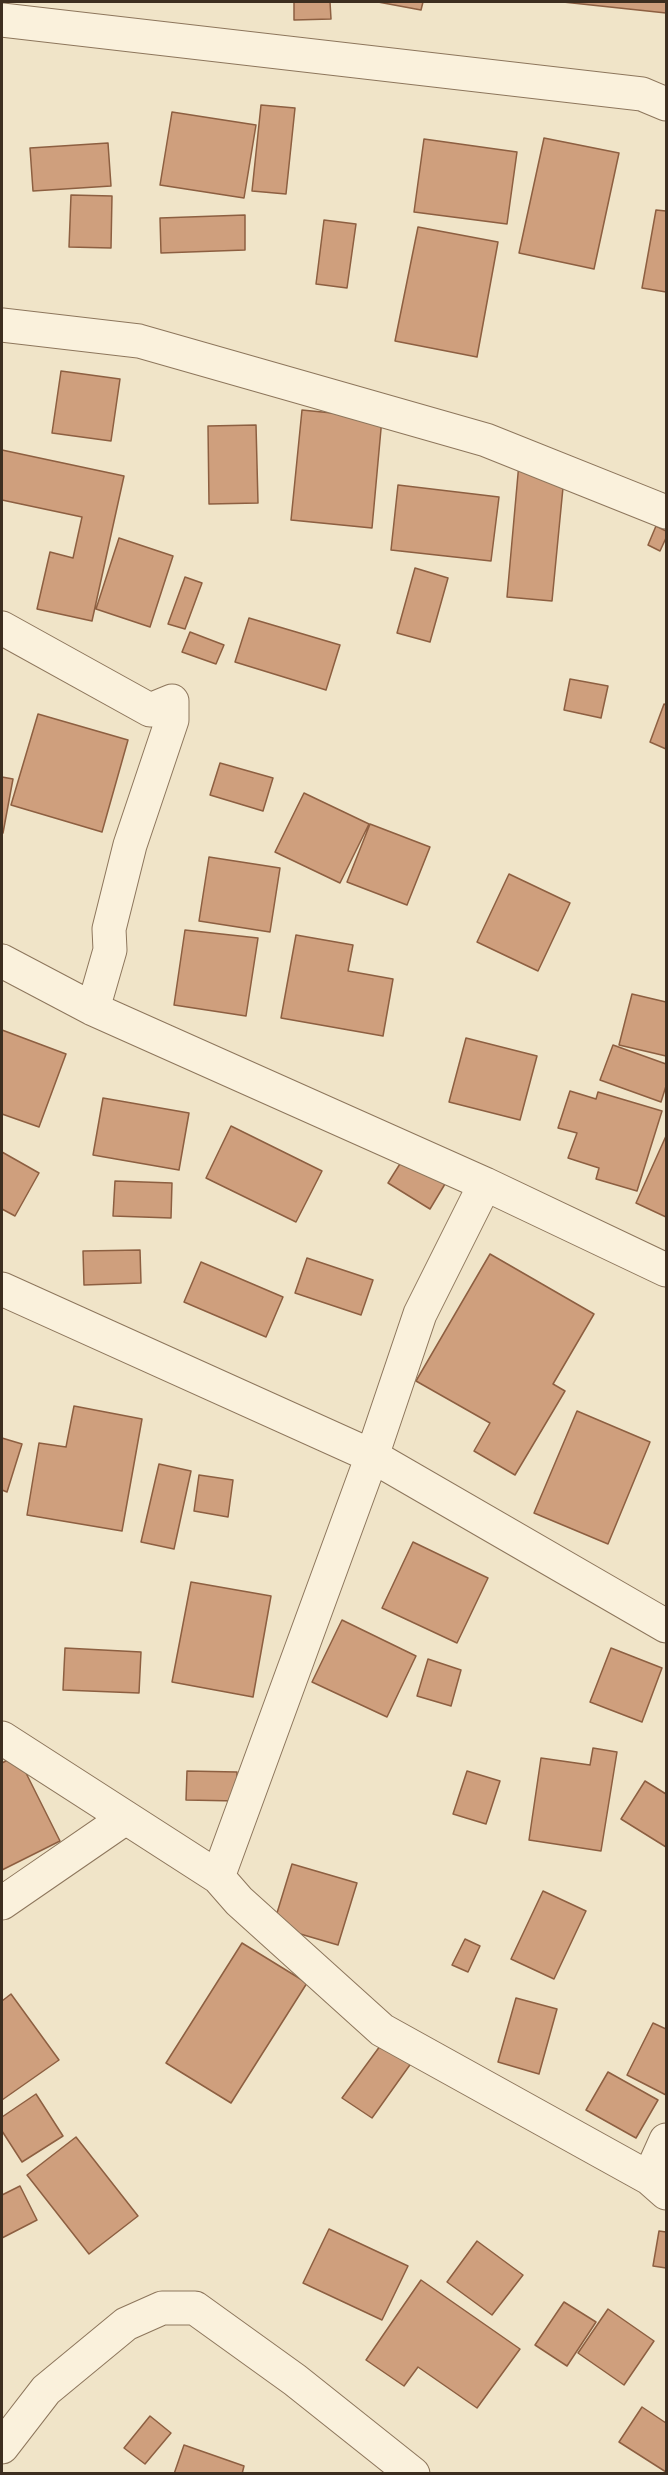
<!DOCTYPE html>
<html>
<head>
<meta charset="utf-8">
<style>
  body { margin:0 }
  #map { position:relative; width:668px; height:2475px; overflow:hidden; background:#f0e4c8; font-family:"IBM Plex Serif",serif }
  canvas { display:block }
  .frame { position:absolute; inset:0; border:3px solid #3d2e20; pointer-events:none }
</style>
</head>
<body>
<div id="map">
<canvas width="668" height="2475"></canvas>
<div class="frame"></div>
</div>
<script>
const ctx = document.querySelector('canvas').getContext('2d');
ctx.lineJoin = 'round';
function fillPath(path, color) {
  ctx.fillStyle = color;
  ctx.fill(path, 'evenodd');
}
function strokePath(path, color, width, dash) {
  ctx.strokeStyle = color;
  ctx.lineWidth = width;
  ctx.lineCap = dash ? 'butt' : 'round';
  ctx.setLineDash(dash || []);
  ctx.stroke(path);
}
const building = new Path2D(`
  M 294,2 L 330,2 L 331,19 L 294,20 Z
  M 378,2 L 423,2 L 421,10 Z
  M 563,2 L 666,2 L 666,13 Z
  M 261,105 L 295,108 L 286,194 L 252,191 Z
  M 172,112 L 256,125 L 244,198 L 160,185 Z
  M 544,138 L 619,153 L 594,269 L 519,253 Z
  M 424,139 L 517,152 L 507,224 L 414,212 Z
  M 108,143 L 111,186 L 33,191 L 30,148 Z
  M 71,195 L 112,196 L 111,248 L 69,247 Z
  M 656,210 L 666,211 L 666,292 L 642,288 Z
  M 245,215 L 245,250 L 161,253 L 160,218 Z
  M 324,220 L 356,224 L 347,288 L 316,284 Z
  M 418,227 L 498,242 L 477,357 L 395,341 Z
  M 61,371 L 120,379 L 111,441 L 52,433 Z
  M 302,410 L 382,418 L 372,528 L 291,520 Z
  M 256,425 L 258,503 L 209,504 L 208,426 Z
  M 2,450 L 124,476 L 92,621 L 37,609 L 50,552 L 73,558 L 82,517 L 2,500 Z
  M 519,463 L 565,467 L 552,601 L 507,597 Z
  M 398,485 L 499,497 L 491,561 L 391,550 Z
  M 656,526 L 666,531 L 666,538 L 660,551 L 648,545 Z
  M 119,538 L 173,556 L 150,627 L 96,609 Z
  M 415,568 L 448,578 L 430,642 L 397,633 Z
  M 185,577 L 202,583 L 185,629 L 168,624 Z
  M 249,618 L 340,645 L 326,690 L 235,662 Z
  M 190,632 L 224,645 L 216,664 L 182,652 Z
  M 570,679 L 608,686 L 601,718 L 564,710 Z
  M 664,704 L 666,705 L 666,749 L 650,742 Z
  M 38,714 L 128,740 L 102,832 L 11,805 Z
  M 220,763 L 273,778 L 263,811 L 210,795 Z
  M 2,777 L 13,779 L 3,833 L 2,833 Z
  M 304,793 L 369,824 L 340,883 L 275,852 Z
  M 370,824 L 430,847 L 407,905 L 347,882 Z
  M 209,857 L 280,868 L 270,932 L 199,921 Z
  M 509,874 L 570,903 L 538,971 L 477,942 Z
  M 185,930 L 258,938 L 246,1016 L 174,1005 Z
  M 296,935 L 353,945 L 348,971 L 393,979 L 383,1036 L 281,1018 Z
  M 632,994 L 666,1002 L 666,1056 L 619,1045 Z
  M 2,1030 L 66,1054 L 39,1127 L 2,1114 Z
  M 466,1038 L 537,1056 L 520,1120 L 449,1102 Z
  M 613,1045 L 666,1064 L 666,1086 L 661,1102 L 600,1080 Z
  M 570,1091 L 596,1099 L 598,1092 L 662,1111 L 637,1191 L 596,1179 L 599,1168 L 568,1158 L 577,1133 L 558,1128 Z
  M 103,1098 L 189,1113 L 179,1170 L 93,1155 Z
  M 231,1126 L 322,1171 L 296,1222 L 206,1178 Z
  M 666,1136 L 666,1217 L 636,1203 Z
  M 2,1152 L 39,1173 L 15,1216 L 2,1209 Z
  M 403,1159 L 445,1184 L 430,1209 L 388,1183 Z
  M 115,1181 L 172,1183 L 171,1218 L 113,1216 Z
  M 140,1250 L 141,1283 L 84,1285 L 83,1251 Z
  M 490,1254 L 594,1314 L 553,1384 L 565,1391 L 515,1475 L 474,1451 L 490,1423 L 416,1381 Z
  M 307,1258 L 373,1280 L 361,1315 L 295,1293 Z
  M 201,1262 L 283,1297 L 266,1337 L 184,1302 Z
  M 74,1406 L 142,1419 L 122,1531 L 27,1515 L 39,1443 L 66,1447 Z
  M 577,1411 L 650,1442 L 608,1544 L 534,1513 Z
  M 2,1438 L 22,1444 L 7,1492 L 2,1490 Z
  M 159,1464 L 191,1471 L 174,1549 L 141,1542 Z
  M 199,1475 L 233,1480 L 228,1517 L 194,1511 Z
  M 413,1542 L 488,1578 L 457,1643 L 382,1608 Z
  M 191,1582 L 271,1596 L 253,1697 L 172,1682 Z
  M 342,1620 L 416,1656 L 387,1717 L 312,1682 Z
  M 65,1648 L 141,1652 L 139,1693 L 63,1690 Z
  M 611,1648 L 662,1668 L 642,1722 L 590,1702 Z
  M 428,1659 L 461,1670 L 451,1706 L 417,1696 Z
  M 593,1748 L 617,1752 L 601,1851 L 529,1840 L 541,1758 L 590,1765 Z
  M 17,1755 L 60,1841 L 2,1870 L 2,1763 Z
  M 187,1771 L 237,1772 L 237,1801 L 186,1800 Z
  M 467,1771 L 500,1781 L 486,1824 L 453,1814 Z
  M 645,1781 L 666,1794 L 666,1847 L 621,1819 Z
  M 292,1864 L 357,1883 L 338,1945 L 273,1926 Z
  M 543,1891 L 586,1911 L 554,1979 L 511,1959 Z
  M 465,1939 L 480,1946 L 468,1972 L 452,1965 Z
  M 242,1943 L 307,1983 L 231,2103 L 166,2063 Z
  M 11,1994 L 59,2060 L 2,2100 L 2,2001 Z
  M 516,1998 L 557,2009 L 539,2074 L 498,2062 Z
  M 653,2023 L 666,2029 L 666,2095 L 627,2075 Z
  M 383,2042 L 412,2062 L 372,2118 L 342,2098 Z
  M 608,2072 L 658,2100 L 636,2138 L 586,2110 Z
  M 36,2094 L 63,2136 L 22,2162 L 2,2131 L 2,2117 Z
  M 76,2137 L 138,2216 L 89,2254 L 27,2175 Z
  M 20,2186 L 37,2220 L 2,2238 L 2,2195 Z
  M 329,2229 L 408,2266 L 382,2320 L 303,2283 Z
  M 659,2231 L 666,2232 L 666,2268 L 653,2266 Z
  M 477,2241 L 523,2275 L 492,2315 L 447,2282 Z
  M 421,2280 L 520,2349 L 477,2408 L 418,2367 L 404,2386 L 366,2360 Z
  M 564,2302 L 596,2322 L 567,2366 L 535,2345 Z
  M 608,2309 L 654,2341 L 624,2385 L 578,2353 Z
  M 642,2407 L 666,2423 L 666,2472 L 619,2442 Z
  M 150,2416 L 171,2433 L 145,2464 L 124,2448 Z
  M 184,2445 L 244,2466 L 242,2474 L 174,2474 Z`);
const minor = new Path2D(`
  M 2,20 L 642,94 L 666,104
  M 2,325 L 139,341 L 486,440 L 666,512
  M 2,628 L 150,710 L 172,701 L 172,720 L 130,845 L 109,929 L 110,950 L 93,1009
  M 2,961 L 93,1009 L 485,1184 L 666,1270
  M 2,1289 L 372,1456 L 666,1626
  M 2,1738 L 218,1877 L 239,1901 L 382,2030 L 649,2178 L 666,2193
  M 218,1877 L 372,1456 L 420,1314 L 485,1184
  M 2,1903 L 124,1819
  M 649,2178 L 666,2140
  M 2,2447 L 46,2390 L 126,2324 L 162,2308 L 195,2308 L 295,2380 L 413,2474`);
fillPath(building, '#cf9f7d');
strokePath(building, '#8d5f41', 1.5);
strokePath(minor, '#8d765c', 35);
strokePath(minor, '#faf1dc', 33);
</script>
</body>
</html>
